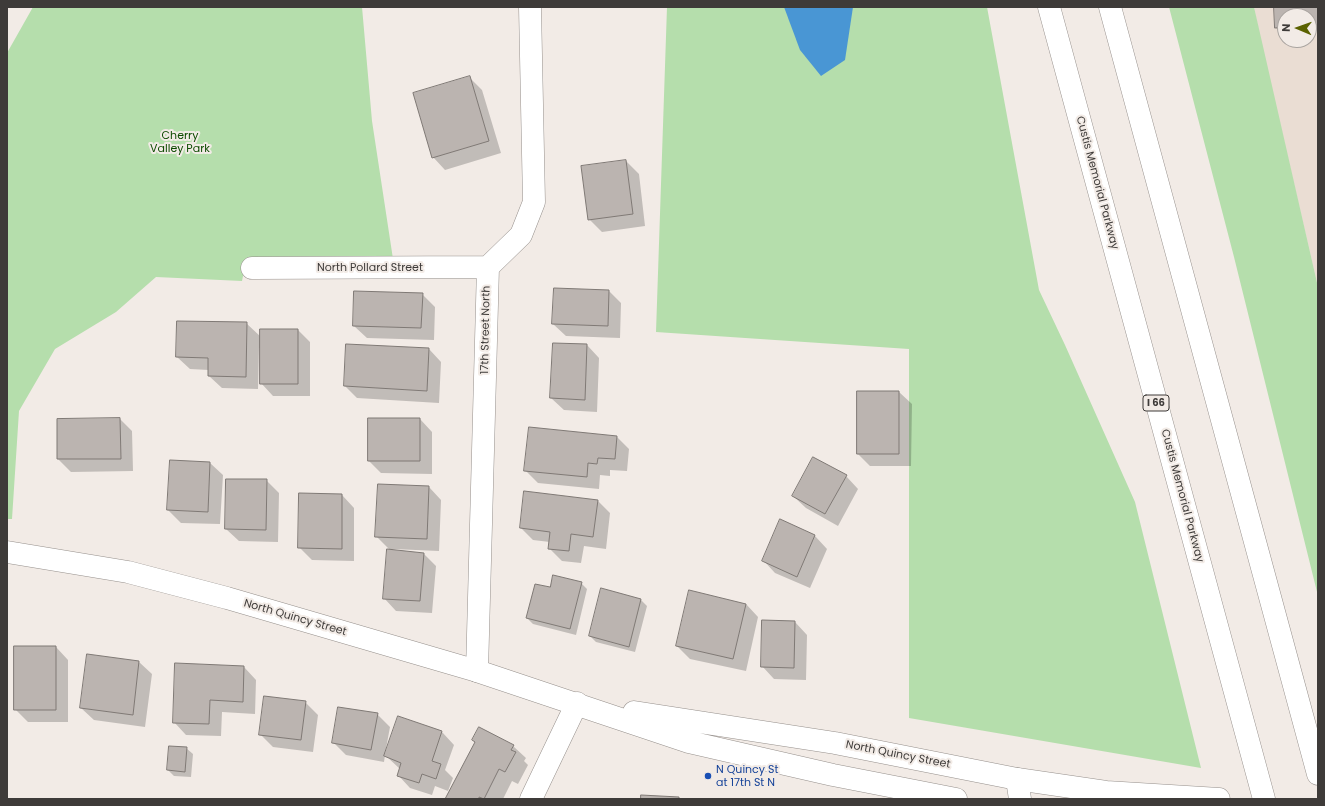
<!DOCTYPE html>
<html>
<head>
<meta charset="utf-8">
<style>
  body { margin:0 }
  #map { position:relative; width:1325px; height:806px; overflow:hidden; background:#f2ebe6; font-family:Poppins,sans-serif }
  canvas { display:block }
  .frame { position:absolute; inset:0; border:8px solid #3e3b39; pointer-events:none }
  .north { position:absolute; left:1277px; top:8px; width:40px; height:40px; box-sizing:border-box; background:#f2ebe6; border:1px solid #aaa5a1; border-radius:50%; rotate:272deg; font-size:11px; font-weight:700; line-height:16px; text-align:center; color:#3e3b39 }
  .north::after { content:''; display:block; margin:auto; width:14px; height:18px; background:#5b6200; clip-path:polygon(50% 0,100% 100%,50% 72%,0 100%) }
</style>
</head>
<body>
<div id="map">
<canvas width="1325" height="806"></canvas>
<div class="frame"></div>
<div class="north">N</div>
</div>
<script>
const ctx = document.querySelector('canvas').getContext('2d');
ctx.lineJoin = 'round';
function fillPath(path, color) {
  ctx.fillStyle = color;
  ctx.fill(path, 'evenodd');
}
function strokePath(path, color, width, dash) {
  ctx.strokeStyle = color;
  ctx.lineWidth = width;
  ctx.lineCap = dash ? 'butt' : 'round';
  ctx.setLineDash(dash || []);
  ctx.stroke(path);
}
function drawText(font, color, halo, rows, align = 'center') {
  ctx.font = font + ' Poppins,sans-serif';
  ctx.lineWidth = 4;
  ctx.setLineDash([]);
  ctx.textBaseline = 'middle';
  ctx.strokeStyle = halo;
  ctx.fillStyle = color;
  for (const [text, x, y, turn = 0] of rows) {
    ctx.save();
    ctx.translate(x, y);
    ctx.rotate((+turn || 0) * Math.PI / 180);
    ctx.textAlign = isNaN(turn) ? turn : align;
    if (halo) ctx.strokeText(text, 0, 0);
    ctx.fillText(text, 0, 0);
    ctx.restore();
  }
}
const built = new Path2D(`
  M 1254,7 L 1318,7 L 1318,287 L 1261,42 ZM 1285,16 L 1309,16 L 1309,40 L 1285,40 Z`);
const green = new Path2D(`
  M 33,7 L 362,7 L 372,121 L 393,259 L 246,261 L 242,281 L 156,277 L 116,312 L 55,349 L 19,411 L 12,519 L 7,519 L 7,53 Z
  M 667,7 L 987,7 L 1039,290 L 1065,345 L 1135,502 L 1201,768 L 909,718 L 909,349 L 656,332 Z
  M 1169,7 L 1254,7 L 1318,287 L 1318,596 L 1234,257 Z`);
const water = new Path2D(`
  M 784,7 L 853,7 L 845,60 L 821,76 L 800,50 Z`);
const shadow = new Path2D(`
  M 1275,7 L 1318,7 L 1318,31 L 1309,32 L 1309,16 L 1285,16 L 1285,34 L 1282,34 L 1276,28 Z
  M 469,77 L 482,90 L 501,153 L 445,170 L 433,157 Z
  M 626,161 L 639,174 L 645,226 L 602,232 L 589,219 Z
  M 609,291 L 621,303 L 620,338 L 566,336 L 553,324 Z
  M 422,294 L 435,307 L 434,340 L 367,338 L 354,326 Z
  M 246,323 L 261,337 L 298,330 L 310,342 L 310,396 L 273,396 L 261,383 L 261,348 L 259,348 L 258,389 L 222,388 L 209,376 L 209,370 L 190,369 L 177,357 Z
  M 587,345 L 599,358 L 597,412 L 564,410 L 551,398 Z
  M 429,349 L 441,362 L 439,403 L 357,398 L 345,386 Z
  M 858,392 L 899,392 L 912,404 L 911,466 L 870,466 L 858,454 Z
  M 120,419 L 132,431 L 133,471 L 71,472 L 58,459 L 58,420 Z
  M 420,419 L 432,432 L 432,474 L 381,473 L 369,461 Z
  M 617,437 L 629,449 L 627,471 L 610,470 L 610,476 L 600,475 L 599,489 L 538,483 L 525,470 Z
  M 171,461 L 210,463 L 223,475 L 220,524 L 181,523 L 168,510 Z
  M 846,476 L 858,489 L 838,526 L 806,508 L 793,496 Z
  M 266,480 L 279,493 L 278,542 L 239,541 L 226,529 Z
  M 429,487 L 441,500 L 439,551 L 393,549 L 393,551 L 424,554 L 436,566 L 432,613 L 396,611 L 384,598 L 391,551 L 376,536 Z
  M 342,495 L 354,508 L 354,561 L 312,560 L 299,547 Z
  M 598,501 L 610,513 L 606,549 L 584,546 L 581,563 L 562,561 L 549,548 L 550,542 L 533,540 L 521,528 Z
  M 781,521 L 815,536 L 827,549 L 810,588 L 775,573 L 763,560 Z
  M 581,583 L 587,589 L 576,635 L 533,624 L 527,618 L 551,589 Z
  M 641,600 L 647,606 L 635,652 L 596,642 L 590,636 Z
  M 746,604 L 758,617 L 746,671 L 690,659 L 677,646 Z
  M 795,622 L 807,635 L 806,680 L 774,679 L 762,666 Z
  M 56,647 L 68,660 L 68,722 L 28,722 L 15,709 Z
  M 88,655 L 139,662 L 152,674 L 145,727 L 94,720 L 81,708 Z
  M 244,667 L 256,680 L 255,714 L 222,712 L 221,736 L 186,735 L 174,722 Z
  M 305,702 L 318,715 L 313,752 L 273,747 L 260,734 Z
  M 377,714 L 390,727 L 385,754 L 442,732 L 454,745 L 445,770 L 453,778 L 448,791 L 435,786 L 432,795 L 410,788 L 398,775 L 400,769 L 385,755 L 384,762 L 346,755 L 334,743 Z
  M 513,746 L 526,758 L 524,761 L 528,765 L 518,784 L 512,781 L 503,799 L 447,799 Z
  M 186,748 L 193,754 L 191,777 L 174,776 L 168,770 Z`);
const building = new Path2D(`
  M 1274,7 L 1318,7 L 1318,25 L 1309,25 L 1309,16 L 1285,16 L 1285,27 L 1275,28 Z
  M 470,76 L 489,141 L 432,158 L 413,93 Z
  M 626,160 L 633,214 L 588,220 L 581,166 Z
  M 554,288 L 609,290 L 608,326 L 552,324 Z
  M 354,291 L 423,293 L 421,328 L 353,326 Z
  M 177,321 L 247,322 L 246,377 L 208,376 L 208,358 L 176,357 Z
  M 260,329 L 298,329 L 298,384 L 260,384 Z
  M 553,343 L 587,344 L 585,400 L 550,398 Z
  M 346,344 L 429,348 L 427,391 L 344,386 Z
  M 857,391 L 899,391 L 899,454 L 857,454 Z
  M 120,418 L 121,459 L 57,459 L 57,419 Z
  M 368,418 L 420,418 L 420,461 L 368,461 Z
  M 529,427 L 617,436 L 615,459 L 598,458 L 597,464 L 588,463 L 587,477 L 524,471 Z
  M 813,457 L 847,475 L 825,514 L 792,496 Z
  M 170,460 L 210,462 L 208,512 L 167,510 Z
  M 226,479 L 267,479 L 266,530 L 225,529 Z
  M 378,484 L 429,486 L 427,539 L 375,537 Z
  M 524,491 L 598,500 L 593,537 L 571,534 L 569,551 L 548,549 L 550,532 L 520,528 Z
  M 299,493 L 342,494 L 342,549 L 298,548 Z
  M 780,519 L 815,535 L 797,577 L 762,561 Z
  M 387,549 L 424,553 L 420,601 L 383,599 Z
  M 553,575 L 582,582 L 570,629 L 526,618 L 535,584 L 550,587 Z
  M 601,588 L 641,599 L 629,647 L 589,636 Z
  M 689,590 L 746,604 L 733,659 L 676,646 Z
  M 762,620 L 795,621 L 794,668 L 761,667 Z
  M 14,646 L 56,646 L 56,710 L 14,710 Z
  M 87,654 L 139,661 L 133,715 L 80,708 Z
  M 175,663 L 244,666 L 243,702 L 210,700 L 209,724 L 173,723 Z
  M 264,696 L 306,701 L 301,740 L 259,735 Z
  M 338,707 L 378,713 L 371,750 L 332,743 Z
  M 398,716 L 442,731 L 432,761 L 441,764 L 436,779 L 422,774 L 419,783 L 397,776 L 401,763 L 384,756 Z
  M 479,727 L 514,745 L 511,750 L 516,752 L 505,772 L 499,769 L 484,799 L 479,797 L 479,799 L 445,799 L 475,742 L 472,740 Z
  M 169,746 L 187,747 L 185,772 L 167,770 Z
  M 641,795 L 679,797 L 679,799 L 641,799 Z`);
const street = new Path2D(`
  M 252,268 L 488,267
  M 477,671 L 488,267 L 521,235 L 534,202 L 530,7
  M 1017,779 L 1020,799
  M 531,799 L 577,703`);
const secondary = new Path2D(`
  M 7,552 L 128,572 L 227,598 L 477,671 L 689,742 L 833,775 L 956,799
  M 634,712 L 835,743 L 1017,779 L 1106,792 L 1219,799`);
const highway = new Path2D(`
  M 1049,7 L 1264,799
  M 1110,7 L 1318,774`);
const markers = [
  [708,776,4,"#1a4fb4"]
];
const shields = [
  [1156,403,26]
];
const shieldNames = [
  ["I 66",1156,403]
];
const parkNames = [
  ["Cherry",180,136],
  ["Valley Park",180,149]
];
const streetNames = [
  ["Custis Memorial Parkway",1097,183,75],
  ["North Pollard Street",370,268],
  ["17th Street North",486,330,-89],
  ["Custis Memorial Parkway",1182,496,75],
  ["North Quincy Street",295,618,16],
  ["North Quincy Street",898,755,11]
];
const transitNames = [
  ["N Quincy St",716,770],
  ["at 17th St N",716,783]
];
fillPath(built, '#eaddd3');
fillPath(green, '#b5deac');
fillPath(water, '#4996d4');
fillPath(shadow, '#0003');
fillPath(building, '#bbb4b0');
strokePath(building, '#7f7975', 1);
strokePath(street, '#96908c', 23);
strokePath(secondary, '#96908c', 23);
strokePath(highway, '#96908c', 23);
strokePath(street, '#fff', 22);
strokePath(secondary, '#fff', 22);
strokePath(highway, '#fff', 22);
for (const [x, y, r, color] of markers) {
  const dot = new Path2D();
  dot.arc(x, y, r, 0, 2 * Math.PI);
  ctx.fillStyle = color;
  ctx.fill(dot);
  strokePath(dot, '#f2ebe6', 1.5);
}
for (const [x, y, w] of shields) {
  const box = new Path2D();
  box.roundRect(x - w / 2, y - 8, w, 16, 3);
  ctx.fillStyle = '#f2ebe6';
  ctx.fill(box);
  strokePath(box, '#3e3b39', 1);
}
drawText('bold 10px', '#3e3b39', null, shieldNames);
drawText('11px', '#0d4b00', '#f2ebe6', parkNames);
drawText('11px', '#3e3b39', '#f2ebe6', streetNames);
drawText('11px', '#164399', '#f2ebe6', transitNames, 'left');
</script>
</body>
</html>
